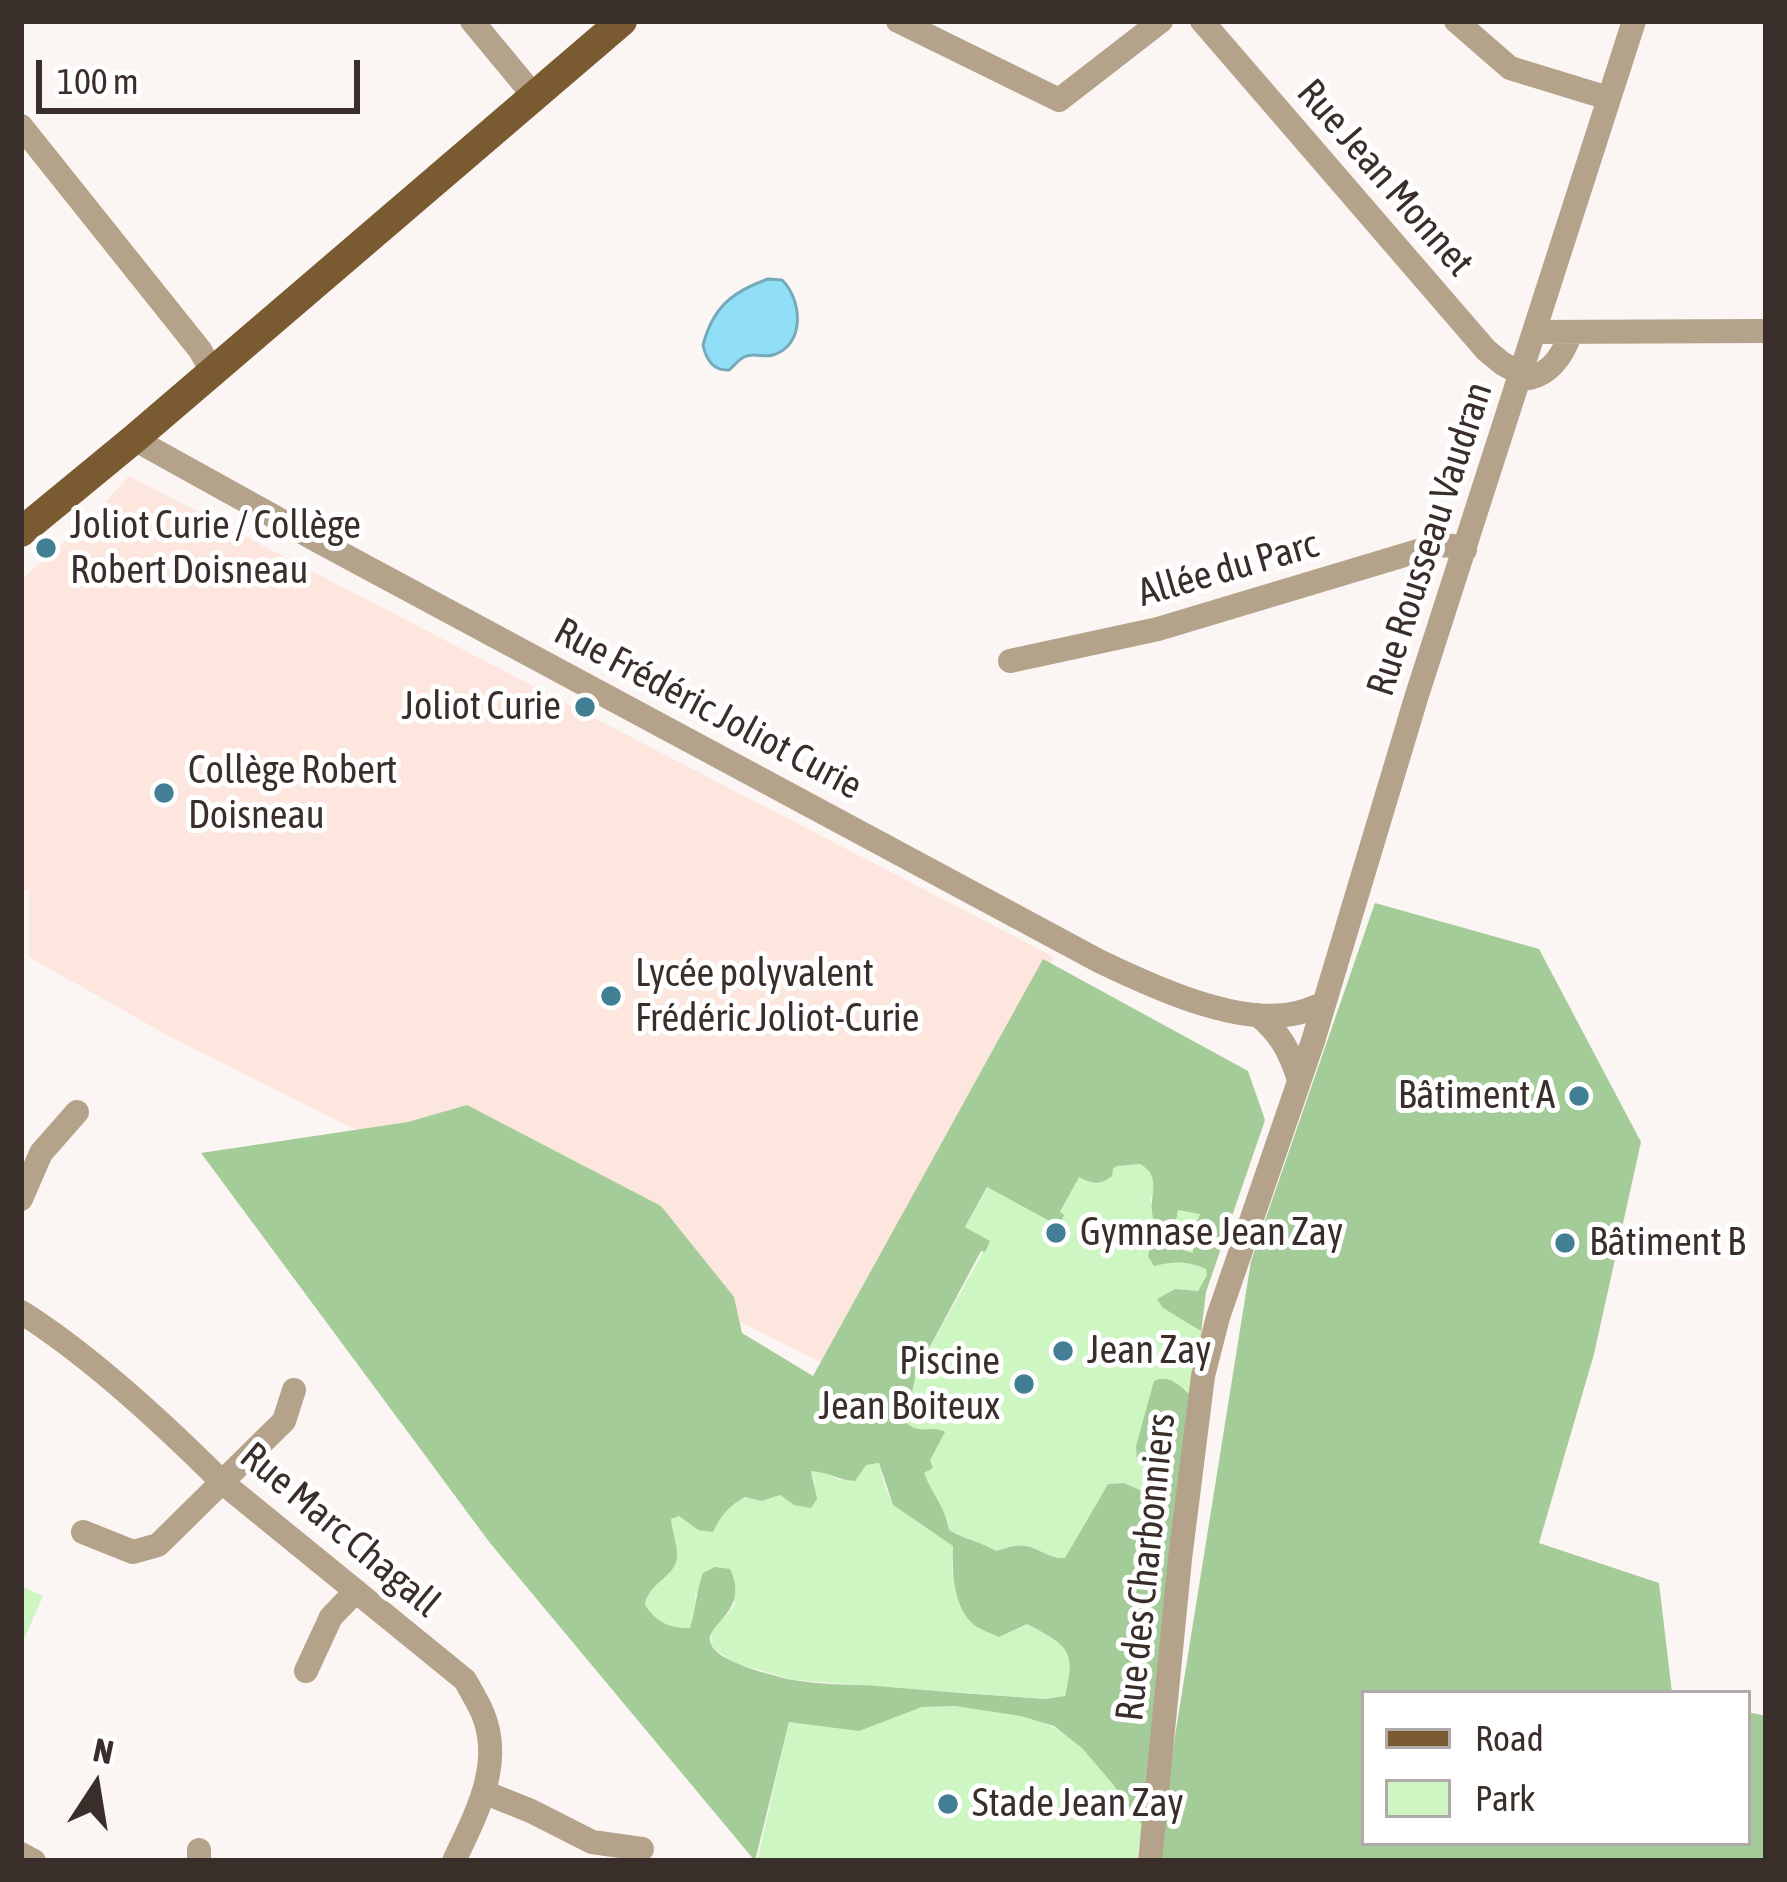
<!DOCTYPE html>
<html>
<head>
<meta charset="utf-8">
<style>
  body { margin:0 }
  #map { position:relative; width:1787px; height:1882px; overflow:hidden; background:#fbf5f3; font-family:"Asap Condensed",sans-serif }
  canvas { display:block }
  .frame { position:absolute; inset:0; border:24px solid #3a2e2a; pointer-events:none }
  .legend { position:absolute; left:1361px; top:1690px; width:390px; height:156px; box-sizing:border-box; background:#fff; border:3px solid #b0abaa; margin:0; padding:15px 21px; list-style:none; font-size:36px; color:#3a2e2a }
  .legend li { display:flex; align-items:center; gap:24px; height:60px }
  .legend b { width:60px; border:3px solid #b0abaa }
  .north { position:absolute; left:36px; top:1726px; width:120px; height:120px; -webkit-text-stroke:9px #fff; paint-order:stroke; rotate:12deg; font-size:33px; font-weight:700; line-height:48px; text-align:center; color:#3a2e2a }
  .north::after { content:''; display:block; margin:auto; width:42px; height:54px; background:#3a2e2a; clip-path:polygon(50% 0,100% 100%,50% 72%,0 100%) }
  .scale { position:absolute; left:36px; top:60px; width:324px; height:54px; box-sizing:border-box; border:6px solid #3a2e2a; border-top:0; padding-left:15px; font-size:36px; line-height:42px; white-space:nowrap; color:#3a2e2a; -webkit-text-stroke:9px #fff; paint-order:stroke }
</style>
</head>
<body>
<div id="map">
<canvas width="1787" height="1882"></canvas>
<div class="frame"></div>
<ul class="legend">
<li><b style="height:15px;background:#7a5b31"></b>Road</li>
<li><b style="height:33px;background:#cef6c3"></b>Park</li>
</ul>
<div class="north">N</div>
<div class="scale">100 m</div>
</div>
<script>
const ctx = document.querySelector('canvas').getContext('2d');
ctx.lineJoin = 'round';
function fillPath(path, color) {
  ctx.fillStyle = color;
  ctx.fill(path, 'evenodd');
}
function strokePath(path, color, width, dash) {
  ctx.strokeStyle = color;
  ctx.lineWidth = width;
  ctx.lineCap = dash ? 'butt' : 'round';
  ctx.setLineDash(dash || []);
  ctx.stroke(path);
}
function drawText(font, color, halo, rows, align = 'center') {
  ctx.font = font + ' "Asap Condensed",sans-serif';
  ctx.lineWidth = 10;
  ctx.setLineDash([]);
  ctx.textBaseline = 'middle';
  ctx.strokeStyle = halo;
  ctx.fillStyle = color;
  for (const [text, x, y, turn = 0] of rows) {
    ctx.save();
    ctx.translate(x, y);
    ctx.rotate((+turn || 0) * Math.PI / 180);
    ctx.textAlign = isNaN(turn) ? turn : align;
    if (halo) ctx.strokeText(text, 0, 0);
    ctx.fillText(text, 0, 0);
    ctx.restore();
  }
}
const built = new Path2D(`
  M 129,476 L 1054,957 L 826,1365 L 169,1036 L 29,957 L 29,891 L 21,888 L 21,580 L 87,522 Z`);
const green = new Path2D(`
  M 1140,1164 C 1157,1173 1157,1185 1150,1202 L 1175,1214 L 1177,1210 L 1200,1213 L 1192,1233 L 1193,1253 L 1172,1249 L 1163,1243 L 1179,1260 L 1206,1269 L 1208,1275 L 1198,1291 L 1174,1289 L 1163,1308 L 1201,1330 L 1193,1398 C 1166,1417 1135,1425 1137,1461 L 1163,1473 L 1164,1484 L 1142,1491 L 1124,1483 L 1108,1484 L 1065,1558 C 1049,1559 1042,1549 1027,1546 C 1016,1544 1006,1548 996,1551 C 980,1541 965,1540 949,1530 L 948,1522 L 924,1473 L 933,1467 L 930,1461 L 927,1429 C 917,1433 912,1429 906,1422 L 916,1373 L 989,1241 L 965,1227 L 988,1187 L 1060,1213 L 1079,1176 C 1105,1191 1100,1181 1117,1166 Z
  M 879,1463 L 885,1487 L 893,1505 L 953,1546 L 952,1571 L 999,1637 L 1027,1624 C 1067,1645 1077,1650 1065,1696 L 1045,1699 L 794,1680 L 732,1662 L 711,1646 L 712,1628 L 728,1614 L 736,1602 L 695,1594 L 696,1608 L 690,1629 C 670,1629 656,1622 645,1605 C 649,1582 677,1576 676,1552 C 676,1541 672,1530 670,1519 L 679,1516 L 698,1530 L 745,1497 L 762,1501 L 780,1495 L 794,1505 L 815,1484 L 811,1471 L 823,1472 L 840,1480 L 866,1465 Z
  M 21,1586 L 43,1596 L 21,1646 Z
  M 955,1706 C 987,1710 1027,1712 1055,1728 C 1093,1749 1118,1791 1142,1825 L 1137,1861 L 757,1861 L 789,1722 L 859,1730 L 922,1707 Z`);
const forest = new Path2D(`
  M 1375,903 L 1539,949 L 1641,1142 L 1594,1354 L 1539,1543 L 1659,1583 L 1672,1693 L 1364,1693 L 1364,1843 L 1748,1843 L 1748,1712 L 1766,1716 L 1766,1861 L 1155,1861 L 1251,1261 Z
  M 1043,959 L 1248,1071 L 1265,1120 L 1206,1292 L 1142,1825 L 1112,1783 L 1082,1748 L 1054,1726 L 1021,1716 L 955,1706 L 922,1707 L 859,1731 L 789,1722 L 755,1861 L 490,1543 L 201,1153 L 408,1122 L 467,1105 L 661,1206 L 734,1297 L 742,1333 L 813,1376 ZM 1140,1164 C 1167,1179 1142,1203 1157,1226 L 1168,1226 L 1176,1221 L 1178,1210 L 1200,1214 L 1192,1233 L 1193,1253 L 1157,1243 L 1150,1248 L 1148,1256 L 1154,1266 C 1175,1261 1186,1261 1206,1269 L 1207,1275 L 1198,1291 L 1175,1289 L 1157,1299 L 1163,1308 L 1201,1331 L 1193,1397 C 1181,1388 1171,1373 1154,1381 L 1136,1446 L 1137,1461 L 1163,1473 L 1164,1484 L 1142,1491 L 1124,1483 L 1108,1484 L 1065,1558 C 1049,1559 1041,1549 1026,1546 C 1016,1544 1006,1548 996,1551 C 980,1541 965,1540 949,1530 C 946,1509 932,1493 924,1473 L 933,1468 L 930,1460 L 945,1432 C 930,1424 919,1436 906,1422 L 916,1373 L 981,1251 L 985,1252 L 990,1241 L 965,1227 L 987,1187 L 1059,1226 L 1064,1215 L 1060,1212 L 1079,1177 C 1093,1184 1099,1186 1112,1176 L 1113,1169 L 1117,1166 ZM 879,1463 L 893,1505 L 953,1546 C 952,1570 953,1605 972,1623 C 978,1629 991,1633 999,1637 L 1027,1624 C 1067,1645 1077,1650 1065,1696 L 1045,1699 C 989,1695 933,1691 877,1686 C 850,1684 820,1685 793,1680 C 774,1676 727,1664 715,1650 C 693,1626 753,1617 730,1569 L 715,1567 L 703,1573 C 696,1592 696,1609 690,1628 C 670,1629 656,1622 645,1605 C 648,1583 674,1578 677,1558 C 678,1546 672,1531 671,1519 L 679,1516 L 698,1530 L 713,1532 C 721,1515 729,1506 745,1497 L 762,1501 L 780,1495 L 794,1505 L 811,1508 L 817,1499 L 811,1471 C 827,1472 839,1480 855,1481 L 866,1465 Z`);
const water = new Path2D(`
  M 768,279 L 782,280 C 802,299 806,345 773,355 C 763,358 754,352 744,357 C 738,360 734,366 729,370 C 713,371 706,359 703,345 C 713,307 732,292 768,279 Z`);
const minor = new Path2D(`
  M 472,21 L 525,85 L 532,98
  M 898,21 L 1059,100 L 1161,21
  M 1202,21 L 1486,350 L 1503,364 L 1530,378 C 1553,372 1564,353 1571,332
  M 1456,21 L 1510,68 L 1608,98
  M 21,126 L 200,350 L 212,371
  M 1534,332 L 1766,331
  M 134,439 L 318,541 L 1099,961 C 1151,986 1238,1027 1297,1013 C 1306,1011 1315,1007 1323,1004
  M 1010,661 L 1158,629 L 1438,545 L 1454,546 L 1465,550
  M 1258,1015 C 1281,1034 1290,1052 1299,1080
  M 21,1199 L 41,1153 L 77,1112
  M 21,1312 C 91,1356 164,1424 223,1483 L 465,1680 C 471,1691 478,1702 483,1714 C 504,1765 475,1816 454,1861
  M 83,1532 L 133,1552 L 158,1545 L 284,1421 L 294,1390
  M 306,1671 L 331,1617 L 356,1591
  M 486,1793 L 531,1811 L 592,1842 L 642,1849
  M 21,1854 L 34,1861
  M 199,1861 L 199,1850
  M 1150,1861 L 1180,1559 L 1203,1376 L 1218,1317 L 1313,1041 L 1417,695 L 1634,21`);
const major = new Path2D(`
  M 21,532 L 134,439 L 622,21`);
const markers = [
  [46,548,12,"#427f95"],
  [585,707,12,"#427f95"],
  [164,793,12,"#427f95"],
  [611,996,12,"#427f95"],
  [1579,1096,12,"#427f95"],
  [1056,1233,12,"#427f95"],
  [1565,1243,12,"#427f95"],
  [1063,1351,12,"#427f95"],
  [1024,1384,12,"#427f95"],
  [948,1804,12,"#427f95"]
];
const streetNames = [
  ["Rue Jean Monnet",1385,178,49],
  ["Rue Rousseau Vaudran",1430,539,-72],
  ["Allée du Parc",1228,569,-16],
  ["Rue Frédéric Joliot Curie",708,709,28],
  ["Rue Marc Chagall",340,1530,40],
  ["Rue des Charbonniers",1146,1567,-84]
];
const poiNames = [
  ["Joliot Curie / Collège",70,526],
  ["Robert Doisneau",70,571],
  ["Joliot Curie",561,707,"right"],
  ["Collège Robert",188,771],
  ["Doisneau",188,816],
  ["Lycée polyvalent",635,974],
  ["Frédéric Joliot-Curie",635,1019],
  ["Bâtiment A",1555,1096,"right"],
  ["Gymnase Jean Zay",1080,1233],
  ["Bâtiment B",1589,1243],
  ["Jean Zay",1087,1351],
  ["Piscine",1000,1362,"right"],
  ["Jean Boiteux",1000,1407,"right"],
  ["Stade Jean Zay",972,1804]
];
fillPath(built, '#fde6dd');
fillPath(green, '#cef6c3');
fillPath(forest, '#a4cc98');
fillPath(water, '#90dff7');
strokePath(water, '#76aaba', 3);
strokePath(minor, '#b4a28b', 24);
strokePath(major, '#7a5b31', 30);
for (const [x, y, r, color] of markers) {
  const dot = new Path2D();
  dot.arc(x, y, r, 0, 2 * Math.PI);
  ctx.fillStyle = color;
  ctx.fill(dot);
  strokePath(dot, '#fff', 4.5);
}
drawText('39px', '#3a2e2a', '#fff', streetNames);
drawText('39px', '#3a2e2a', '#fff', poiNames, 'left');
</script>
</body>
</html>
